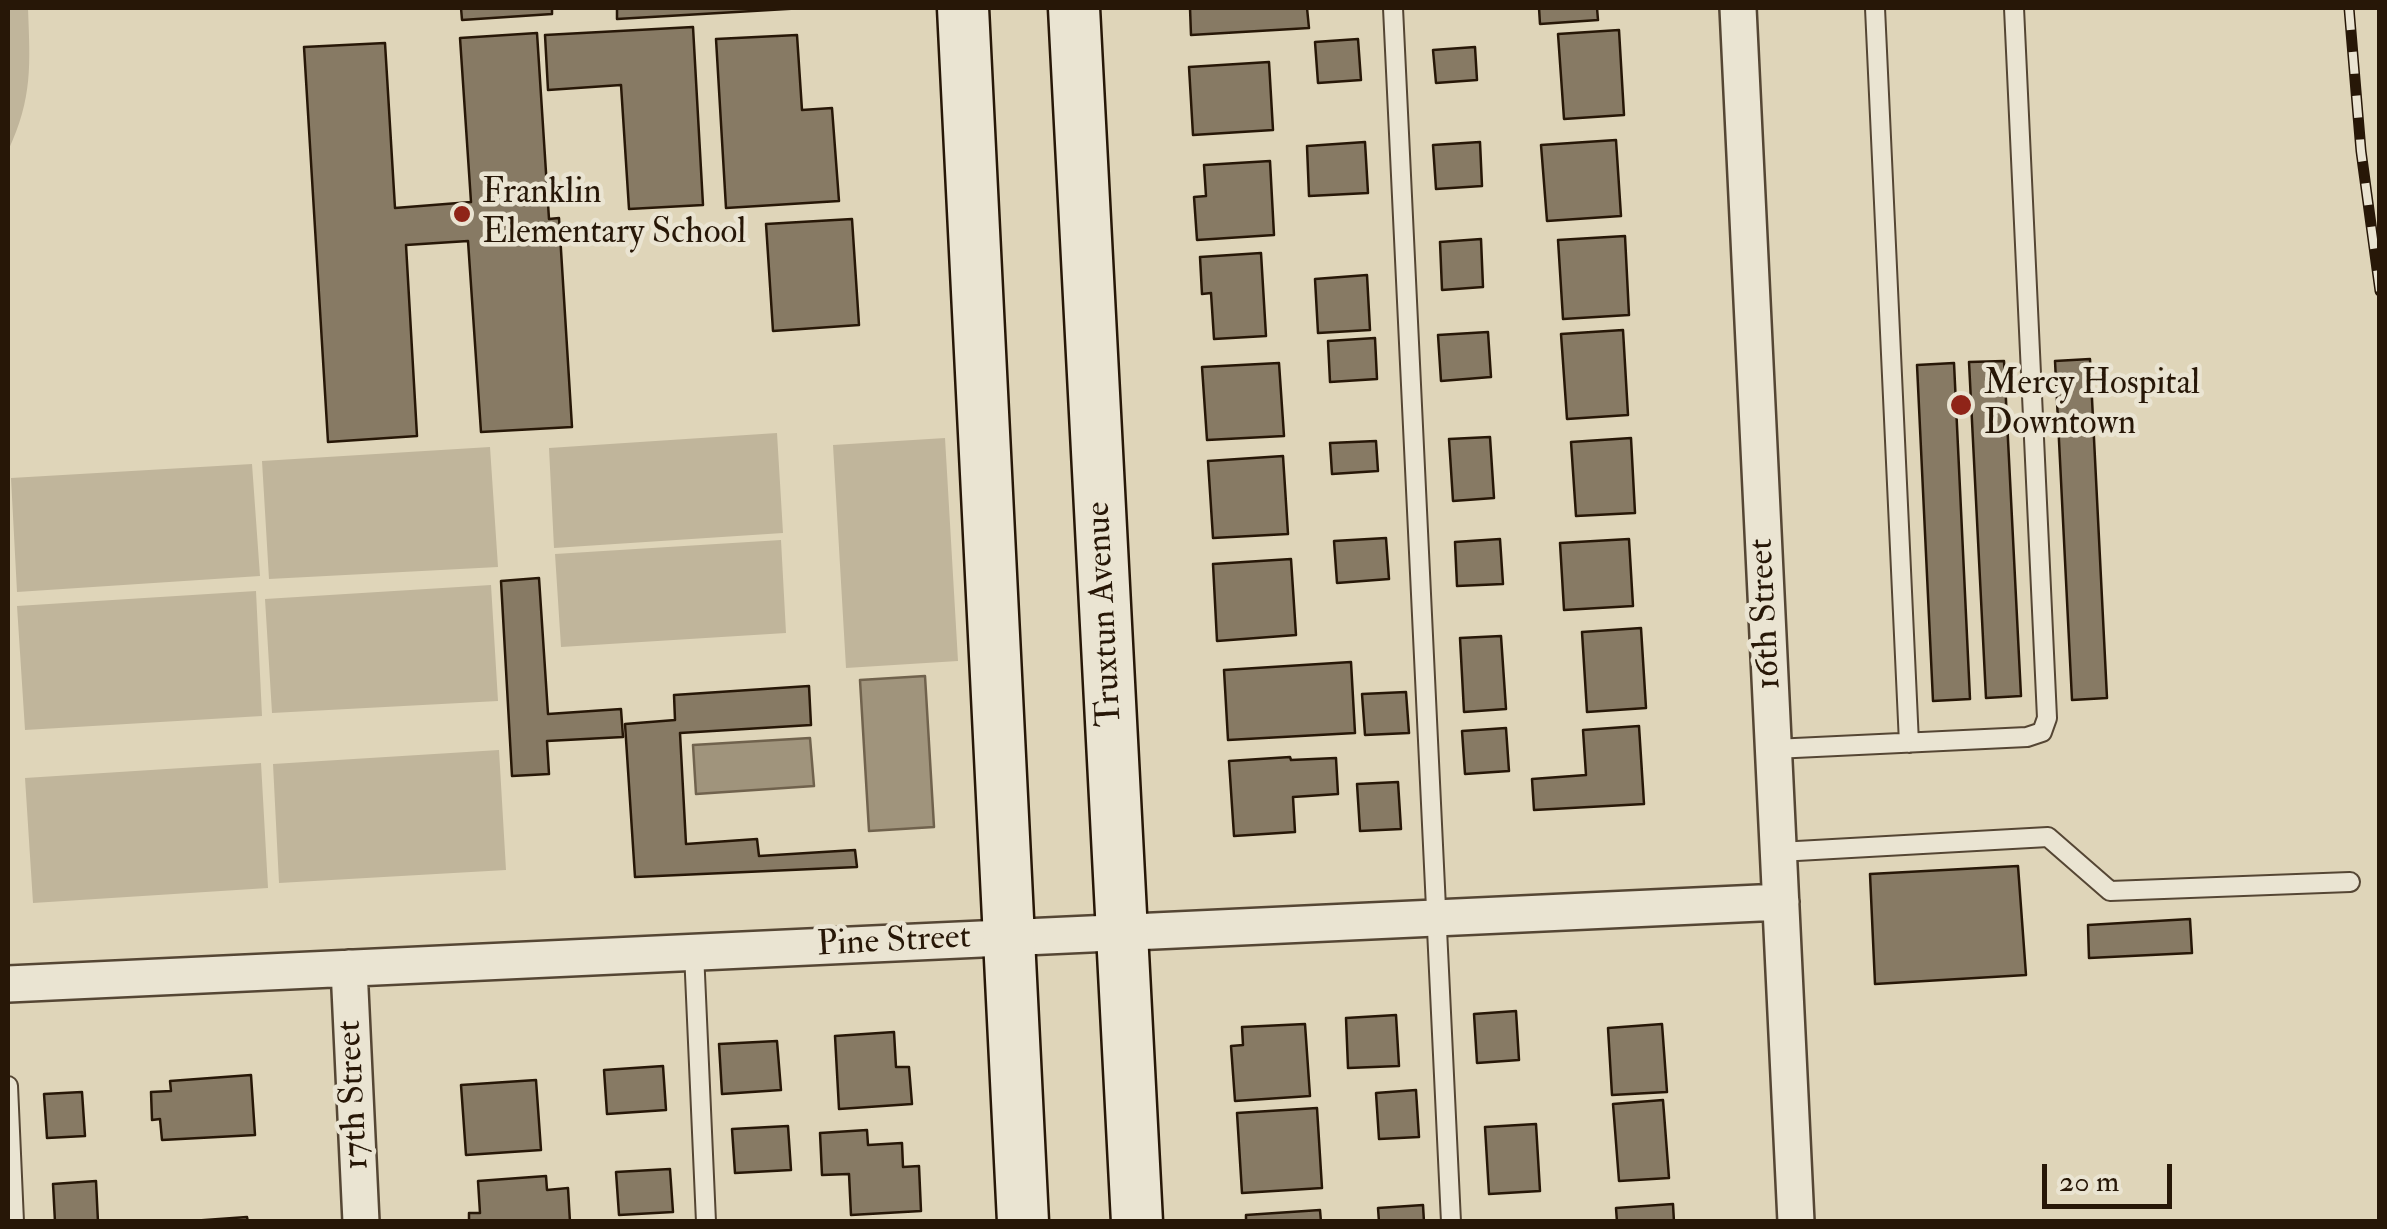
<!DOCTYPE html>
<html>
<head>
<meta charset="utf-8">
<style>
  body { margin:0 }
  #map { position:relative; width:2387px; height:1229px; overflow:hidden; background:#dfd5b9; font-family:"IM FELL Double Pica",serif }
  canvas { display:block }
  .frame { position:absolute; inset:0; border:10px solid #271707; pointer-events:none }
  .scale { position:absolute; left:2042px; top:1164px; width:130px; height:45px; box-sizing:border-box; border:5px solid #271707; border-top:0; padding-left:12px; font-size:30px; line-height:35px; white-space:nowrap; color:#271707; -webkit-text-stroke:8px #eae4d2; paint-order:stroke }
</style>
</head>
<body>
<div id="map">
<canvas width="2387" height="1229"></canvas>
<div class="frame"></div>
<div class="scale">20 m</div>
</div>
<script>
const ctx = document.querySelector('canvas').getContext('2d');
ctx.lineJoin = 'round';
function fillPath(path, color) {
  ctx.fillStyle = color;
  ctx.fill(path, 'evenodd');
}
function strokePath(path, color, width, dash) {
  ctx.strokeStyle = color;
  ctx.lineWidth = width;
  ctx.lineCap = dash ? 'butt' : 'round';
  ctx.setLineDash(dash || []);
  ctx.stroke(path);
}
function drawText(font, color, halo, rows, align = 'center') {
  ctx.font = font + ' "IM FELL Double Pica",serif';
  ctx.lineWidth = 9;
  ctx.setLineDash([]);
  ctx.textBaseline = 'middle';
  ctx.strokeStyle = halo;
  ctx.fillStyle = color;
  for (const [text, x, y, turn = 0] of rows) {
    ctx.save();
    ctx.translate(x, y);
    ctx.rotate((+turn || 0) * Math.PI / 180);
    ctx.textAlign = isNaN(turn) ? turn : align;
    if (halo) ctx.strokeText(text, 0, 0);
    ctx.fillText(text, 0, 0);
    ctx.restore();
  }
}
const green = new Path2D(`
  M 8,8 L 28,8 C 30,65 33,97 8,151 Z
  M 777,433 L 783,533 L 554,548 L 549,448 Z
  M 945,438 L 958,661 L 846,668 L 833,445 Z
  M 490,447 L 498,567 L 269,579 L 262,461 Z
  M 252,464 L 260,576 L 17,592 L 11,478 Z
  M 781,540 L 786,633 L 561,647 L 555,554 Z
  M 491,585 L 498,701 L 272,713 L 265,599 Z
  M 256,591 L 262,716 L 25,730 L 17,606 Z
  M 499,750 L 506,870 L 279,883 L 273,764 Z
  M 261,763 L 268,888 L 33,903 L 25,778 Z`);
const water = new Path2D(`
  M 925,676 L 934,827 L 869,831 L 860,680 Z
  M 810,738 L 814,786 L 696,794 L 693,745 Z`);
const building = new Path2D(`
  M 461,8 L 552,8 L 552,14 L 462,20 Z
  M 617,8 L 804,8 L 617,19 Z
  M 1190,8 L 1307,8 L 1309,28 L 1191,35 Z
  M 1539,8 L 1597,8 L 1598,20 L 1540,24 Z
  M 693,27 L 703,205 L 629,209 L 621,85 L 548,90 L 545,35 Z
  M 1619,30 L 1624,115 L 1564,119 L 1558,34 Z
  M 537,33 L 549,219 L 559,218 L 572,427 L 481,432 L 468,241 L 406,245 L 417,436 L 328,442 L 304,47 L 385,43 L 395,208 L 471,202 L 460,38 Z
  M 797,35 L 802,110 L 832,108 L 839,201 L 726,208 L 716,39 Z
  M 1358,39 L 1361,80 L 1318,83 L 1315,42 Z
  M 1475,47 L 1477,80 L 1436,83 L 1433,50 Z
  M 1269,62 L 1273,130 L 1193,135 L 1189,67 Z
  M 1616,140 L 1621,216 L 1547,221 L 1541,145 Z
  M 1365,142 L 1368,193 L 1309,196 L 1307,146 Z
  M 1480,142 L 1482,186 L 1436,189 L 1433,145 Z
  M 1270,161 L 1274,235 L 1197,240 L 1194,197 L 1206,196 L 1204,165 Z
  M 852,219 L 859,325 L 773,331 L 766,224 Z
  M 1625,236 L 1629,315 L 1563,319 L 1558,240 Z
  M 1481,239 L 1483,287 L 1442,290 L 1440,242 Z
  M 1261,253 L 1266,336 L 1214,339 L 1211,293 L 1202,294 L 1200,257 Z
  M 1367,275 L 1370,330 L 1318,333 L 1315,279 Z
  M 1623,330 L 1628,415 L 1567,419 L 1561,334 Z
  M 1488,332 L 1491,377 L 1441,381 L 1438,335 Z
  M 1375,338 L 1377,379 L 1330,382 L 1328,341 Z
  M 2090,359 L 2107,698 L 2072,700 L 2055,361 Z
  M 2004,361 L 2021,696 L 1986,698 L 1969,362 Z
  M 1279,363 L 1284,436 L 1207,440 L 1202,367 Z
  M 1954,363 L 1970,699 L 1933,701 L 1917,365 Z
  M 1490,437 L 1494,498 L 1453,501 L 1449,439 Z
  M 1631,438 L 1635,513 L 1576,516 L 1571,442 Z
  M 1376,441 L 1378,471 L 1332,474 L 1330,443 Z
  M 1283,456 L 1288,534 L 1213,538 L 1208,461 Z
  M 1386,538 L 1389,579 L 1337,583 L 1334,541 Z
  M 1500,539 L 1503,584 L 1457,586 L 1455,542 Z
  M 1629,539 L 1633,606 L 1564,610 L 1560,543 Z
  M 1291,559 L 1296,635 L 1217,641 L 1213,564 Z
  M 539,578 L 548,714 L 621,709 L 623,737 L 547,741 L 549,774 L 512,776 L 501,581 Z
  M 1641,628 L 1646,708 L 1587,712 L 1582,632 Z
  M 1501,636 L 1506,709 L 1464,712 L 1460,638 Z
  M 1351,662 L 1355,733 L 1228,740 L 1224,670 Z
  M 809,686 L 811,725 L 680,733 L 686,844 L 757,839 L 759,856 L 855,850 L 857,867 L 635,877 L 625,724 L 675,720 L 674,695 Z
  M 1406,692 L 1409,733 L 1365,735 L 1362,694 Z
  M 1639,726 L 1644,804 L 1534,810 L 1532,779 L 1586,775 L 1583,730 Z
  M 1506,728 L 1509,771 L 1465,774 L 1462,731 Z
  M 1290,757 L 1291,760 L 1336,758 L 1338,794 L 1293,797 L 1295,832 L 1234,836 L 1229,761 Z
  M 1398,782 L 1401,829 L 1360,831 L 1357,784 Z
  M 2018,866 L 2026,975 L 1875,984 L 1870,874 Z
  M 2190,919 L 2192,953 L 2089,958 L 2088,925 Z
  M 1516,1011 L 1519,1060 L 1477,1063 L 1474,1014 Z
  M 1396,1015 L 1399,1066 L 1348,1068 L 1346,1018 Z
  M 1305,1024 L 1310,1096 L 1235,1101 L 1231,1046 L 1243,1045 L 1242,1027 Z
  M 1662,1024 L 1667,1092 L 1612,1095 L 1608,1028 Z
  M 894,1032 L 896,1067 L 909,1067 L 912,1104 L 839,1109 L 835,1036 Z
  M 777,1041 L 781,1090 L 722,1094 L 719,1044 Z
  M 663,1066 L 666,1110 L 607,1114 L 604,1070 Z
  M 251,1075 L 255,1135 L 162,1140 L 160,1119 L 152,1120 L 151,1092 L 171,1091 L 170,1081 Z
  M 536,1080 L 541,1150 L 466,1155 L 461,1085 Z
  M 1416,1090 L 1419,1137 L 1379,1139 L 1376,1093 Z
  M 82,1092 L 85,1136 L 47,1138 L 44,1094 Z
  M 1663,1100 L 1669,1178 L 1619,1181 L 1613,1104 Z
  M 1317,1108 L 1322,1188 L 1242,1193 L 1237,1113 Z
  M 1536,1124 L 1540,1191 L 1489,1194 L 1485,1127 Z
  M 788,1126 L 791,1170 L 735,1173 L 732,1129 Z
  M 867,1130 L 868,1145 L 902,1143 L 903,1167 L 919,1166 L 921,1211 L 851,1215 L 849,1174 L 822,1175 L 820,1133 Z
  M 670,1169 L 673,1212 L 619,1215 L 616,1172 Z
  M 546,1176 L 547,1190 L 568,1188 L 570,1222 L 469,1222 L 469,1213 L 480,1213 L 478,1181 Z
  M 96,1181 L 98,1222 L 55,1222 L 53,1184 Z
  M 1673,1204 L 1674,1222 L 1617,1222 L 1616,1208 Z
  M 1423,1205 L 1424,1222 L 1379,1222 L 1378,1208 Z
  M 1320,1210 L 1321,1222 L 1246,1222 L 1246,1215 Z
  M 247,1217 L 248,1222 L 177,1222 Z`);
const lane = new Path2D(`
  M 1393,8 L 1451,1222
  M 1875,8 L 1909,743
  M 1774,749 L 2027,737 L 2042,732 L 2047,718 L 2014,8
  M 1779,852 L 2048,837 L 2110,891 L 2350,882
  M 694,952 L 706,1222
  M 8,1086 L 14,1222`);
const street = new Path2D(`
  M 1738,8 L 1796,1222
  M 349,968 L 361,1222
  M 8,984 L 1781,902`);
const secondary = new Path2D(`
  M 963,8 L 1023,1222
  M 1074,8 L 1137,1222`);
const rail = new Path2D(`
  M 2349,8 L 2361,151 L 2380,291`);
const markers = [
  [462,214,10,"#8f2418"],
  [1961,405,12,"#8f2418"]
];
const poiNames = [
  ["Franklin",482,194],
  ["Elementary School",482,234],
  ["Mercy Hospital",1984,385],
  ["Downtown",1984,425]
];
const streetNames = [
  ["Truxtun Avenue",1106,614,-93],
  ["16th Street",1767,614,-93],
  ["Pine Street",894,943,-3],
  ["17th Street",355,1095,-93]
];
fillPath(green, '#c0b59b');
fillPath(water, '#a0947c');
strokePath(water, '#70624d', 2.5);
fillPath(building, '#877a64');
strokePath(building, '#271707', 2.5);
strokePath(lane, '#554634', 22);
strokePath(street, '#554634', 40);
strokePath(secondary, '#271707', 55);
strokePath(lane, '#eae4d2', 18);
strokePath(street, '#eae4d2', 35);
strokePath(secondary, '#eae4d2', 50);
strokePath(rail, '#271707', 11);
strokePath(rail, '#eae4d2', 8, [22]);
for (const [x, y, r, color] of markers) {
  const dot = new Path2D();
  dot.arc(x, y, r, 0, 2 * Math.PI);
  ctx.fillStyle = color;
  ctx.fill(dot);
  strokePath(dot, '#eae4d2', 4);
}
drawText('35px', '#271707', '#eae4d2', poiNames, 'left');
drawText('35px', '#271707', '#eae4d2', streetNames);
</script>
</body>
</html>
